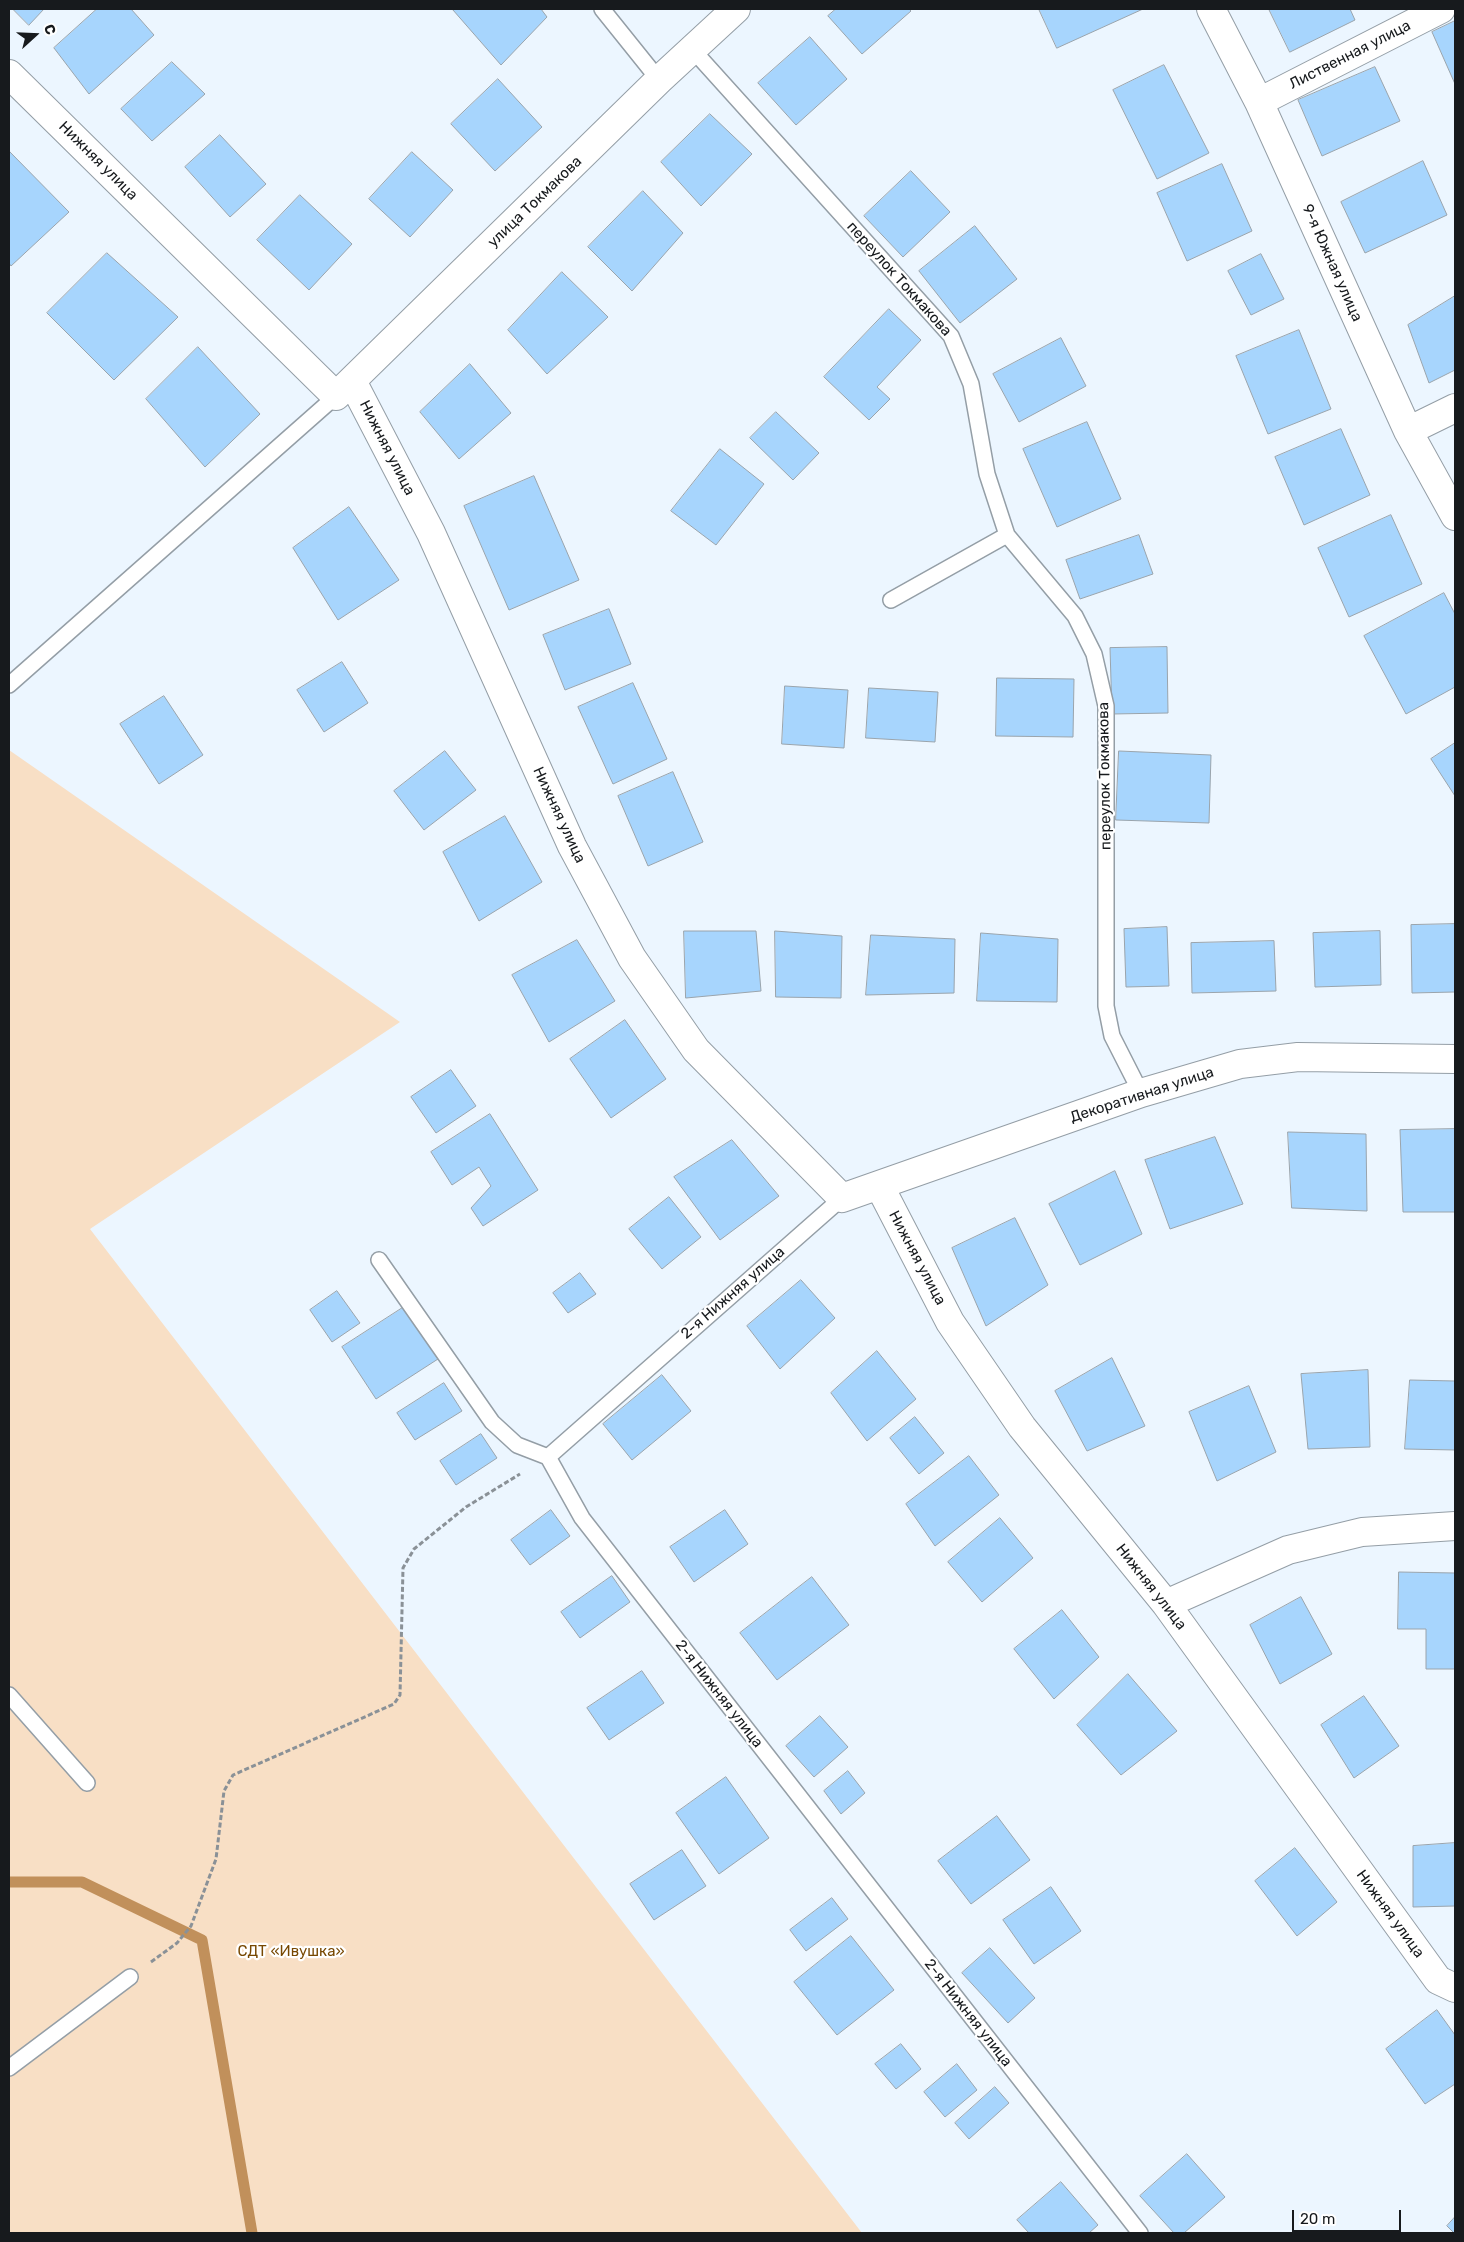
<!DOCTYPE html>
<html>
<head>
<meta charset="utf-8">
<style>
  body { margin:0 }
  #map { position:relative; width:1464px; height:2242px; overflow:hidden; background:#ecf6ff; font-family:Rubik,sans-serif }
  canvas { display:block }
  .frame { position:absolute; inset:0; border:10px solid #171a1d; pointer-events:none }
  .north { position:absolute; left:10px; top:10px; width:50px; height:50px; -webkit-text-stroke:4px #fff; paint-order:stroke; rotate:70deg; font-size:14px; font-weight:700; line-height:20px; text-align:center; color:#171a1d }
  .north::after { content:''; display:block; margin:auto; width:18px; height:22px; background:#171a1d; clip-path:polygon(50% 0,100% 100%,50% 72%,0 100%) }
  .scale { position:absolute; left:1292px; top:2210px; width:109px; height:22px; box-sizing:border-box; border:2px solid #171a1d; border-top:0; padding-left:6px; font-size:15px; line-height:18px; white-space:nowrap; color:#171a1d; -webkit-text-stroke:4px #fff; paint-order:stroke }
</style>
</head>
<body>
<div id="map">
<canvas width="1464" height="2242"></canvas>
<div class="frame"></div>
<div class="north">С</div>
<div class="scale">20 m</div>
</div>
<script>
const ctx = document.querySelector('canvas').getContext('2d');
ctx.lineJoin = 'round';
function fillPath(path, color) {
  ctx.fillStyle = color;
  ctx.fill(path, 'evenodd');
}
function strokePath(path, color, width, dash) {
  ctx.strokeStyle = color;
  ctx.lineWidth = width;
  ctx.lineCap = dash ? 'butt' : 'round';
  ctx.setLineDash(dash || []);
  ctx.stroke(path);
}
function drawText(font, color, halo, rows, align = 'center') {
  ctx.font = font + ' Rubik,sans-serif';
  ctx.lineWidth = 4.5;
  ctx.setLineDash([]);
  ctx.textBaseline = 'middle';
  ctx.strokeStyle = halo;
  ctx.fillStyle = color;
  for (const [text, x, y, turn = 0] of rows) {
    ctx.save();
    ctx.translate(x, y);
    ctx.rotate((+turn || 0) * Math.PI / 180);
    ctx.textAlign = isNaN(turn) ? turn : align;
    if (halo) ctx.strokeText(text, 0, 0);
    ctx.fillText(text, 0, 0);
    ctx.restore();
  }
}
const green = new Path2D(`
  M 9,750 L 400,1022 L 90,1229 L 862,2233 L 9,2233 Z`);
const stream = new Path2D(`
  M 9,1882 L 82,1882 L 202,1940 L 252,2233`);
const building = new Path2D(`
  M 13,9 L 44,9 L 29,25 Z
  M 97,9 L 131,9 L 154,35 L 89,94 L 54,48 Z
  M 455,9 L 541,9 L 547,17 L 501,65 L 453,10 Z
  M 836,9 L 909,9 L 911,11 L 862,54 L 828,16 Z
  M 1039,9 L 1143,9 L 1057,48 Z
  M 1269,9 L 1350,9 L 1355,20 L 1290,52 Z
  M 1455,21 L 1455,84 L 1432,32 Z
  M 810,37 L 847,79 L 796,125 L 758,83 Z
  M 172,62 L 205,94 L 152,141 L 121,109 Z
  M 1164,65 L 1209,153 L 1157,179 L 1113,90 Z
  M 1375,67 L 1400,121 L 1322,156 L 1298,100 Z
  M 498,79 L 542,127 L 495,171 L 451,124 Z
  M 710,114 L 752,154 L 701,206 L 661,162 Z
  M 220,135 L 266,184 L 230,217 L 185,167 Z
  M 10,152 L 69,212 L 11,266 L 9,263 L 9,154 Z
  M 412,152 L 453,190 L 410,237 L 369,199 Z
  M 1423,161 L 1447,215 L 1365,253 L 1341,202 Z
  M 1222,164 L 1252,231 L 1187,261 L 1157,193 Z
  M 911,171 L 950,212 L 903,257 L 864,216 Z
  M 643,191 L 683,233 L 632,291 L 588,247 Z
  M 300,195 L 352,244 L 309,290 L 257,240 Z
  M 975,226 L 1017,279 L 960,323 L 919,271 Z
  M 107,253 L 178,317 L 114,380 L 47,313 Z
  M 1261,254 L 1284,299 L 1251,315 L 1228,271 Z
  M 562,272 L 608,317 L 547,374 L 508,330 Z
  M 1455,296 L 1455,370 L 1429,383 L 1408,325 Z
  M 889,309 L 921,340 L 877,387 L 890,399 L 869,420 L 824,377 Z
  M 1299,330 L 1331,409 L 1268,434 L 1236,356 Z
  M 1061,338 L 1086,386 L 1019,422 L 993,374 Z
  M 198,347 L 260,414 L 205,467 L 146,399 Z
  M 470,364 L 511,413 L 459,459 L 420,412 Z
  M 776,412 L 819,453 L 793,480 L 750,438 Z
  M 1087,422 L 1121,499 L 1057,527 L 1023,449 Z
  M 1341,429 L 1370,495 L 1304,525 L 1275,457 Z
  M 720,449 L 764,484 L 716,545 L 671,511 Z
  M 534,476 L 579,580 L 509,610 L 464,506 Z
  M 349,507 L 399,580 L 338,620 L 293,548 Z
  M 1391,515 L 1422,584 L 1349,617 L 1318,548 Z
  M 1139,535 L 1153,574 L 1080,599 L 1066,560 Z
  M 1444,593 L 1455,614 L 1455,687 L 1406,714 L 1364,636 Z
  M 609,609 L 631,664 L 565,690 L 543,635 Z
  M 1167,647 L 1168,713 L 1112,714 L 1110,648 Z
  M 342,662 L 368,703 L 324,732 L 297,690 Z
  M 997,678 L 1074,679 L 1073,737 L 996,736 Z
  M 633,683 L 667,759 L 613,784 L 578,707 Z
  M 785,686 L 848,690 L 844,748 L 782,744 Z
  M 869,688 L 938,692 L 935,742 L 866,738 Z
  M 164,696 L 203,755 L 159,784 L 120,724 Z
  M 1455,743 L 1455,796 L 1431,759 Z
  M 445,751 L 476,790 L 424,830 L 394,791 Z
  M 1119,751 L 1211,755 L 1209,823 L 1116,820 Z
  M 673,772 L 703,842 L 648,866 L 618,796 Z
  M 505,816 L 542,882 L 479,921 L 443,852 Z
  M 1455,924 L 1455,992 L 1412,993 L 1411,925 Z
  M 1167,927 L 1169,986 L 1126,987 L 1124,929 Z
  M 684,931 L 756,931 L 761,991 L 686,998 Z
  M 775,931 L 842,936 L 841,998 L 776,997 Z
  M 1380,931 L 1381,985 L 1315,987 L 1313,933 Z
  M 981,933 L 1058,939 L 1057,1002 L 977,1001 Z
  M 871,935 L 955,939 L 954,993 L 866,995 Z
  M 577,940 L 615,1001 L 549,1042 L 512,975 Z
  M 1274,941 L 1276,991 L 1192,993 L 1191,943 Z
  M 625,1020 L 666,1079 L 611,1118 L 570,1059 Z
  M 451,1070 L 476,1106 L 436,1133 L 411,1097 Z
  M 490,1114 L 538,1190 L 483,1226 L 471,1208 L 491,1186 L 479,1167 L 452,1185 L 431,1152 Z
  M 1455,1129 L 1455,1212 L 1403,1212 L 1400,1130 Z
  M 1288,1132 L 1366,1134 L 1367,1211 L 1292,1208 Z
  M 1215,1137 L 1243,1204 L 1170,1229 L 1145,1160 Z
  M 732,1140 L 779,1196 L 720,1240 L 674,1177 Z
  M 1115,1171 L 1142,1234 L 1080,1265 L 1049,1204 Z
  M 669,1197 L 701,1237 L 662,1269 L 629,1229 Z
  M 1015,1218 L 1048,1285 L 986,1326 L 952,1248 Z
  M 580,1273 L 596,1294 L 568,1313 L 553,1293 Z
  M 801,1280 L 835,1318 L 780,1369 L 747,1326 Z
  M 337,1291 L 360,1323 L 332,1342 L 310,1310 Z
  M 404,1307 L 438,1359 L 376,1399 L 342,1347 Z
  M 877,1351 L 916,1399 L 867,1441 L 831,1393 Z
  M 1112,1358 L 1145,1426 L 1087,1451 L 1055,1391 Z
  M 1368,1370 L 1370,1447 L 1308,1449 L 1301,1374 Z
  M 662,1375 L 691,1411 L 632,1460 L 603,1424 Z
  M 1410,1380 L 1455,1381 L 1455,1450 L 1405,1449 Z
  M 444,1383 L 462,1411 L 415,1440 L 397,1413 Z
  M 1249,1386 L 1276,1452 L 1217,1481 L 1189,1412 Z
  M 915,1417 L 944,1453 L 919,1474 L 890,1438 Z
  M 481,1434 L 497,1458 L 456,1485 L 440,1461 Z
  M 969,1456 L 999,1495 L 935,1546 L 906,1504 Z
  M 551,1510 L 570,1536 L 530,1565 L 511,1540 Z
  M 725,1510 L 748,1544 L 694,1582 L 670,1547 Z
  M 1000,1518 L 1033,1558 L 982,1602 L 948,1562 Z
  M 1399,1572 L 1455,1573 L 1455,1669 L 1426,1669 L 1426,1629 L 1398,1629 Z
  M 612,1576 L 630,1602 L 580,1638 L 561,1612 Z
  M 812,1577 L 849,1625 L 777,1680 L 740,1633 Z
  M 1301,1597 L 1332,1654 L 1280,1684 L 1250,1625 Z
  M 1062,1610 L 1099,1657 L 1054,1699 L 1014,1649 Z
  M 642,1671 L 664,1703 L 609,1740 L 587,1708 Z
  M 1128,1674 L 1177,1731 L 1121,1775 L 1077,1725 Z
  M 1364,1696 L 1399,1746 L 1354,1778 L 1321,1725 Z
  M 820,1716 L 848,1747 L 814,1777 L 786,1746 Z
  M 848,1771 L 865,1793 L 841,1814 L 824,1791 Z
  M 726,1777 L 769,1838 L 719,1874 L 676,1813 Z
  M 997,1816 L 1030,1860 L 971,1904 L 938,1861 Z
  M 1455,1843 L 1455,1906 L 1413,1907 L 1413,1846 Z
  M 1295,1848 L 1337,1902 L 1297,1936 L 1255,1881 Z
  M 682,1850 L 706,1886 L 654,1920 L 630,1884 Z
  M 1051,1887 L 1081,1931 L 1034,1964 L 1003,1920 Z
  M 832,1898 L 848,1919 L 806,1951 L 790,1930 Z
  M 851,1936 L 894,1990 L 837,2035 L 794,1982 Z
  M 990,1948 L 1035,1998 L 1008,2023 L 962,1973 Z
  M 1437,2010 L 1455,2035 L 1455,2084 L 1425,2104 L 1386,2049 Z
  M 901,2044 L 921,2069 L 896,2089 L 875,2064 Z
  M 957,2064 L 977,2090 L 945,2117 L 924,2092 Z
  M 995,2087 L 1009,2103 L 969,2139 L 955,2123 Z
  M 1187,2154 L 1225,2197 L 1184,2233 L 1174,2233 L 1140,2196 Z
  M 1061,2182 L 1098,2225 L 1089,2233 L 1029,2233 L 1017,2220 Z
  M 1455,2217 L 1455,2233 L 1454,2233 L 1447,2226 Z`);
const path = new Path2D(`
  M 151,1962 L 177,1943 L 191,1926 L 216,1859 L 224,1791 L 233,1775 L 394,1704 L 400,1695 L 403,1568 L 414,1549 L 466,1507 L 520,1474`);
const service = new Path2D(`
  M 602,9 L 659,80
  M 692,49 L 951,336 L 971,384 L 987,474 L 1007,535 L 1075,616 L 1094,654 L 1106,706 L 1106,1006 L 1112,1036 L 1141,1093
  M 891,600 L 1007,535
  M 9,685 L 336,396
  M 842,1198 L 548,1457 L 582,1518 L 1140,2233
  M 379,1260 L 492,1422 L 517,1445 L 548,1457
  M 9,1695 L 87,1783
  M 9,2068 L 130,1977`);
const minor = new Path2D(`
  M 1211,9 L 1259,102 L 1408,431 L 1455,516
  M 9,74 L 336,396 L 659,80 L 736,9
  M 1259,102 L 1441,9
  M 352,381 L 431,533 L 572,846 L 632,958 L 696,1050 L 842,1198 L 1141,1093 L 1240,1064 L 1298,1057 L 1455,1059
  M 1408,431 L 1455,408
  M 879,1185 L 950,1322 L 1022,1427 L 1166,1604 L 1438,1980 L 1455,1988
  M 1166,1604 L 1288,1550 L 1362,1532 L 1455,1526`);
const streetNames = [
  ["Лиственная улица",1350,55,-27],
  ["Нижняя улица",98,161,45],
  ["улица Токмакова",535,202,-44],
  ["9-я Южная улица",1332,263,66],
  ["переулок Токмакова",899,279,48],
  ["Нижняя улица",387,448,63],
  ["переулок Токмакова",1105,776,-91],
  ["Нижняя улица",559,815,65],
  ["Декоративная улица",1142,1095,-18],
  ["Нижняя улица",917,1258,62],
  ["2-я Нижняя улица",733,1293,-41],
  ["Нижняя улица",1151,1587,52],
  ["2-я Нижняя улица",719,1694,52],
  ["Нижняя улица",1390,1914,54],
  ["2-я Нижняя улица",968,2013,52]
];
const parkNames = [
  ["СДТ «Ивушка»",291,1952]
];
fillPath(green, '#f8dfc5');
strokePath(stream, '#c1905b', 11);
fillPath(building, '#a7d5fd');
strokePath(building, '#9aa4ac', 1);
strokePath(service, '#949ea6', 18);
strokePath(minor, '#949ea6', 30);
strokePath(path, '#8a9197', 3, [5, 2.5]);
strokePath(service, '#fff', 15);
strokePath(minor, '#fff', 28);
drawText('15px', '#171a1d', '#fff', streetNames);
drawText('15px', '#774802', '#fff', parkNames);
</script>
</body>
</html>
